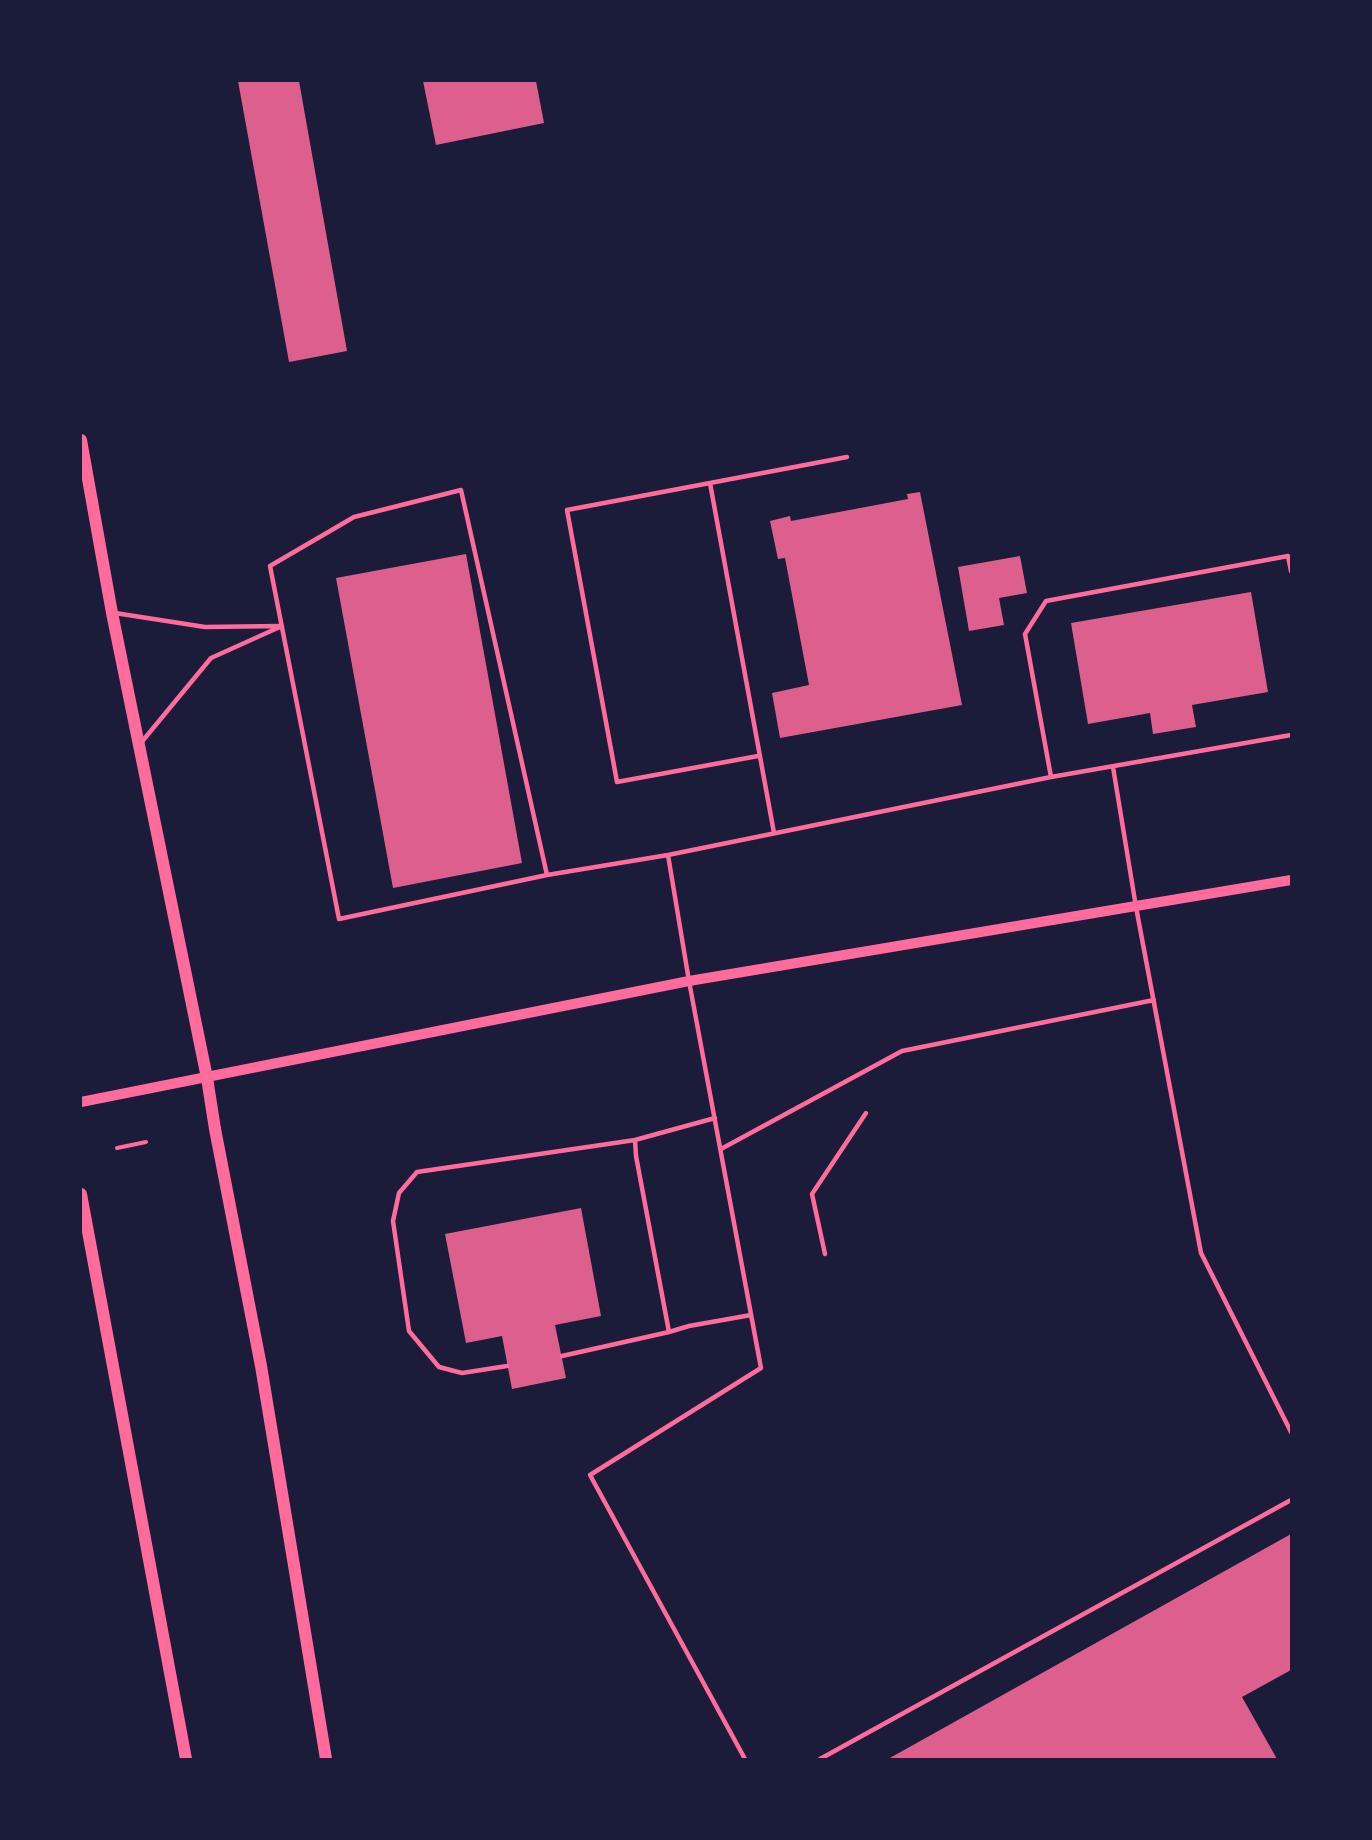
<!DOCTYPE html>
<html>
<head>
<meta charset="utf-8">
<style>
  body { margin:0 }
  #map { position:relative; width:1372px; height:1840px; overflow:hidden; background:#1b1b3a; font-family:"Roboto Condensed",sans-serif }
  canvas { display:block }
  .frame { position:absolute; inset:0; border:82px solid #1b1b3a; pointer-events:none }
</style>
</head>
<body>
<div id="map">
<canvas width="1372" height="1840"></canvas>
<div class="frame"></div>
</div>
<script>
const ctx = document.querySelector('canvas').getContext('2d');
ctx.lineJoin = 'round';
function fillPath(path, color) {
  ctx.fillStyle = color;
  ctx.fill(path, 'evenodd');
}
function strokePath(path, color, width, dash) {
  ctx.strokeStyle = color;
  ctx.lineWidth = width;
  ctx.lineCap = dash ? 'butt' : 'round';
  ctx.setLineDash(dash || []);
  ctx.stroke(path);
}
const building = new Path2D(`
  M 238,81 L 299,81 L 347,351 L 289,362 Z
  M 423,81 L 536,81 L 544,123 L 436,145 Z
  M 920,492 L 962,705 L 780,738 L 772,693 L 809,685 L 785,558 L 778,559 L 770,521 L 790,516 L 791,521 L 908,499 L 907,494 Z
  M 466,554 L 522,863 L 393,888 L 336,578 Z
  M 1020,556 L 1027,593 L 999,598 L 1004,625 L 969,631 L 958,567 Z
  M 1251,592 L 1268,692 L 1192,705 L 1196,727 L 1153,734 L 1150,713 L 1088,724 L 1071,623 Z
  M 581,1208 L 601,1316 L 555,1325 L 566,1378 L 512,1389 L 502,1336 L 466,1343 L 445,1234 Z
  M 1291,1534 L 1291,1670 L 1242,1697 L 1277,1759 L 888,1759 Z`);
const path = new Path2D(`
  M 117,1148 L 146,1142`);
const service = new Path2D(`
  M 710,483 L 847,457
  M 1291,571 L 1288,556 L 1046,601 L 1025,634 L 1051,777 L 1291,735
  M 115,613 L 205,627 L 279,626
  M 140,744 L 211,658 L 282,626
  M 758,756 L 617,782 L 567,510 L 710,483 L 774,833
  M 1113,767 L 1136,907 L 1201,1253 L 1291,1432
  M 668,855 L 1051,777
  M 547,875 L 461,490 L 354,517 L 270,566 L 339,919 L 547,875 L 668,855 L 689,981 L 761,1368 L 590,1475 L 745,1759
  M 715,1118 L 635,1140 L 636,1156 L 669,1332 L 689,1326 L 751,1315
  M 721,1149 L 902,1051 L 1154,1000
  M 825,1254 L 812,1194 L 866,1113
  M 562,1356 L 669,1332
  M 507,1366 L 462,1373 L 439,1367 L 409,1331 L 393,1221 L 399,1193 L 417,1172 L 635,1140
  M 820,1759 L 1291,1500`);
const tertiary = new Path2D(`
  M 81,1102 L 689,981 L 1291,880`);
const secondary = new Path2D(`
  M 81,440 L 112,613 L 207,1078 L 215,1129 L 261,1366 L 326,1759
  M 81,1194 L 186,1759`);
fillPath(building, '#dd5f8e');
strokePath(path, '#ff6b9d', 4);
strokePath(service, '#ff6b9d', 4.5);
strokePath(tertiary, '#ff6b9d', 10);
strokePath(secondary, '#ff6b9d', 12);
</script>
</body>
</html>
